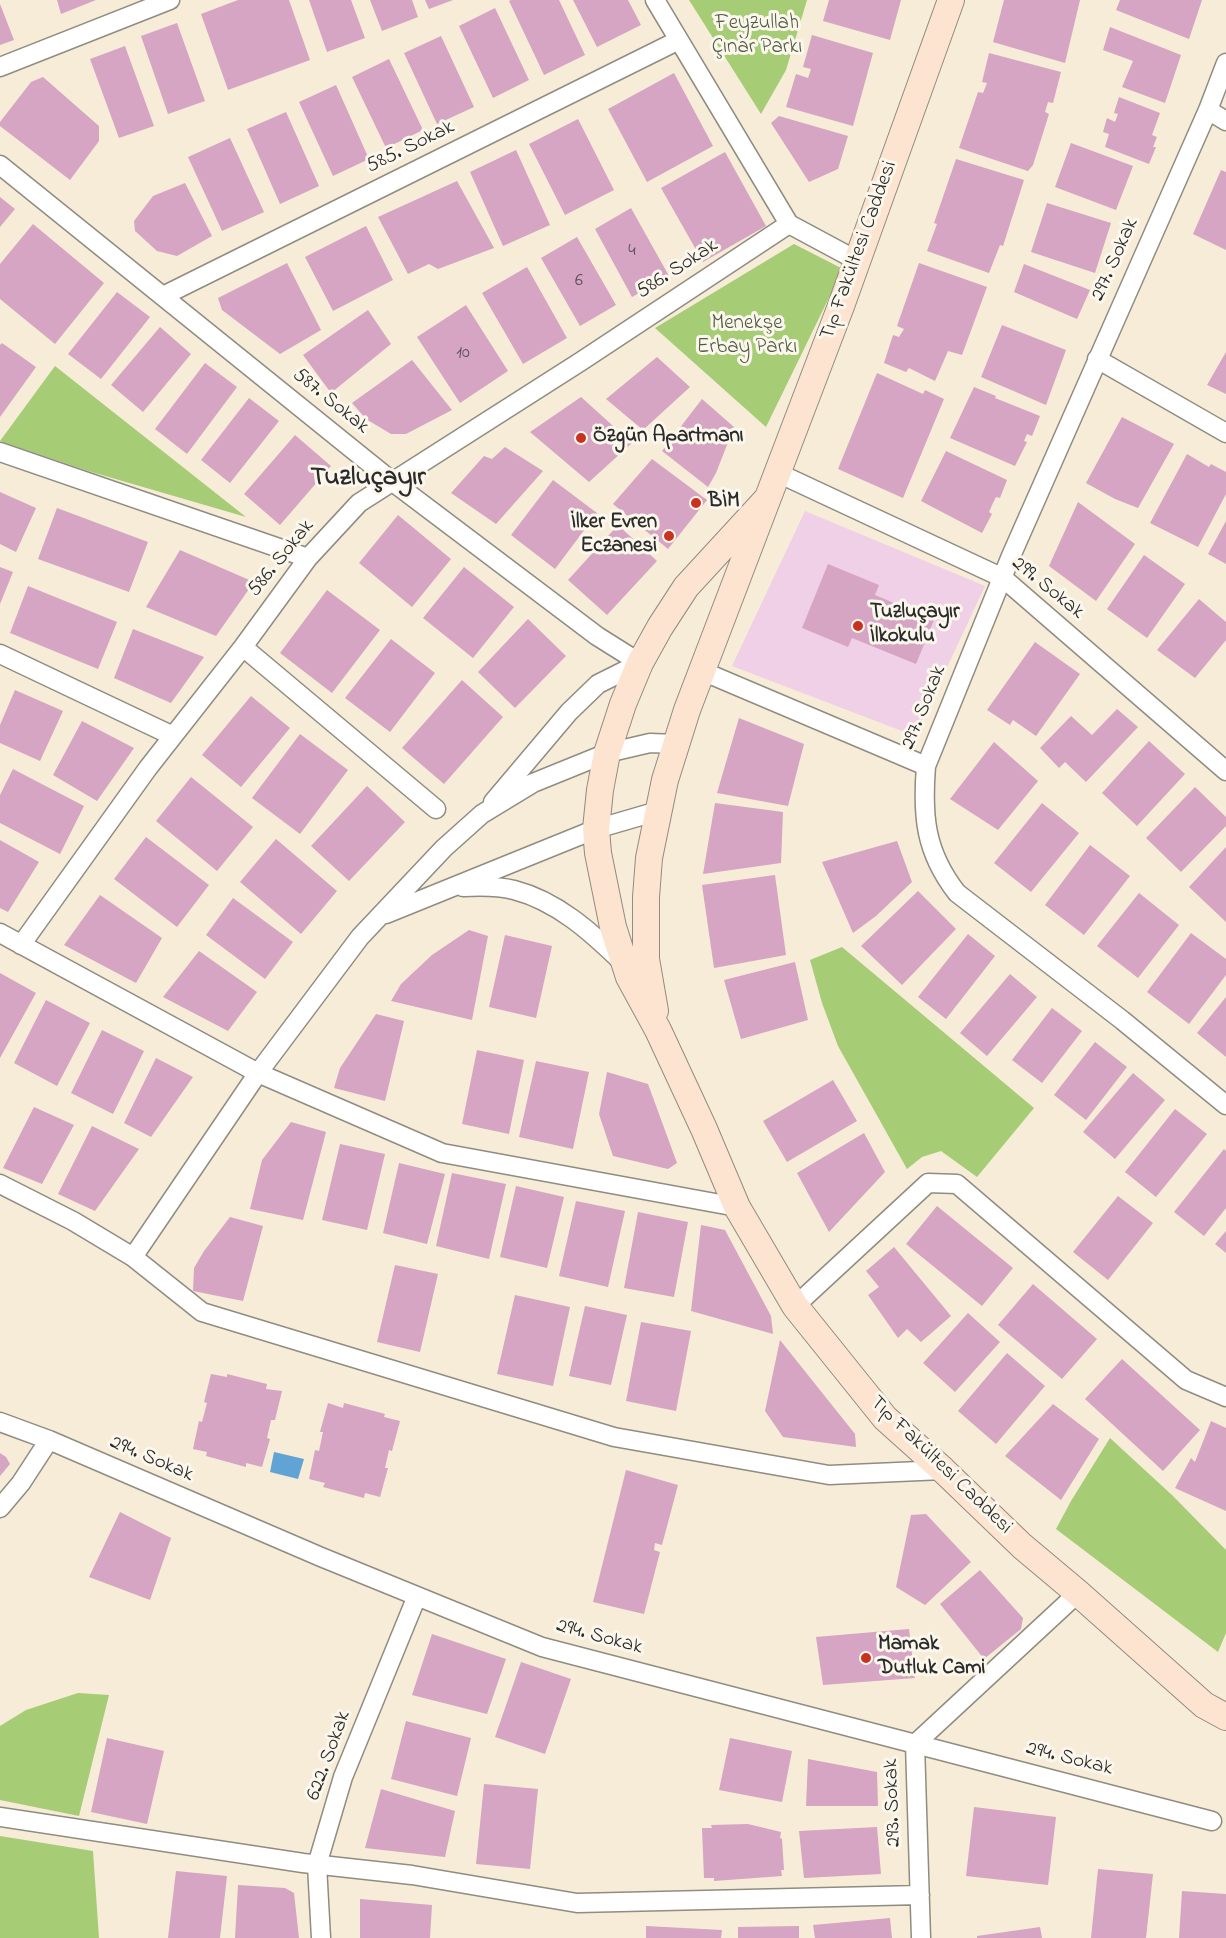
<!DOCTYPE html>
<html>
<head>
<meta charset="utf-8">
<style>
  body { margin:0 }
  canvas { display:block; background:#f6ecd7 }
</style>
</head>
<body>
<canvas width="1226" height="1938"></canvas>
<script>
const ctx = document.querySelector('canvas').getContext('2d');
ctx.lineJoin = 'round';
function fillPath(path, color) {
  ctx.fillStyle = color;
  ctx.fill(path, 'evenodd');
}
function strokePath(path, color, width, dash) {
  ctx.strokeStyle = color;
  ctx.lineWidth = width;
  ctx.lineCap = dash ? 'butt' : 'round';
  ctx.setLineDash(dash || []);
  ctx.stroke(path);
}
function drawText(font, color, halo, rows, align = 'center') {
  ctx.font = font + ' "Indie Flower",sans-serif';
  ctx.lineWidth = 6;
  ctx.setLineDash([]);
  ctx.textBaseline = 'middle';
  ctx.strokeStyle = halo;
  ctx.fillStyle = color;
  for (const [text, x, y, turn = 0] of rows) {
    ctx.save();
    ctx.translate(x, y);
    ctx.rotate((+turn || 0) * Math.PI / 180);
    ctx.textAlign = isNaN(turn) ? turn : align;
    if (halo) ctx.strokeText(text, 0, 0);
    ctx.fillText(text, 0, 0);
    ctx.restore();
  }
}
const built = new Path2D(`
  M 805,511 L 985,586 L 915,736 L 732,666 Z`);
const green = new Path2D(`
  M 689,0 L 807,0 L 786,70 L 761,114 Z
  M 794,244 L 843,269 L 766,427 L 655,328 Z
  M 55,366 L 246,517 L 88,471 L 0,441 Z
  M 842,947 L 1034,1108 L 977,1177 L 941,1151 L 922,1157 L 907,1169 L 838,1046 L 822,1003 L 810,960 Z
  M 1110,1438 L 1173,1496 L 1226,1550 L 1226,1633 L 1218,1652 L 1056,1529 L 1071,1501 Z
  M 78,1693 L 109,1695 L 79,1816 L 0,1800 L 0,1726 L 26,1710 Z
  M 0,1836 L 93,1851 L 99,1938 L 0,1938 Z`);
const water = new Path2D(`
  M 274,1452 L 304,1459 L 298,1479 L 270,1472 Z`);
const building = new Path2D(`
  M 57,0 L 96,0 L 61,14 Z
  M 238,0 L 289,0 L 310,60 L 228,90 L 201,14 Z
  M 309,0 L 351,0 L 365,38 L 327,52 Z
  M 370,0 L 412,0 L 418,17 L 382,31 Z
  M 425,0 L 453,0 L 429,9 Z
  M 511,0 L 559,0 L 585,55 L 544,75 L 509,1 Z
  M 573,0 L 628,0 L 641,25 L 597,47 Z
  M 829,0 L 901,0 L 890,40 L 823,21 Z
  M 1004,0 L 1080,0 L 1065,63 L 993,42 Z
  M 1120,0 L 1202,0 L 1189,39 L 1116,10 Z
  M 0,4 L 14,40 L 0,45 Z
  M 495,8 L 529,80 L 493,98 L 459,26 Z
  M 177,23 L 205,101 L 168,114 L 141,36 Z
  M 1110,27 L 1181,55 L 1165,103 L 1122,87 L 1133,61 L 1103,50 Z
  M 812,35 L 873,53 L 853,126 L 786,107 L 796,74 L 808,78 L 811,69 L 803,67 Z
  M 441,36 L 474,107 L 437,124 L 404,53 Z
  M 125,46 L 154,126 L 119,138 L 90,59 Z
  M 989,53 L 1061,72 L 1053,103 L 1048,102 L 1045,112 L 1049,114 L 1033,165 L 1028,171 L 959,148 L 978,92 L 983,93 L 987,83 L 982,82 Z
  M 389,59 L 423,130 L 386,148 L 352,77 Z
  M 674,73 L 713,146 L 647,182 L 608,109 Z
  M 43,77 L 99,126 L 99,141 L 70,180 L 0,126 L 0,122 L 31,82 Z
  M 336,85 L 369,159 L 333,176 L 299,102 Z
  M 1119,97 L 1160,113 L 1152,135 L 1157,137 L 1153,147 L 1156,147 L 1149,164 L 1105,147 L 1109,134 L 1103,132 L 1107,118 L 1115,122 L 1118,114 L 1114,113 Z
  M 286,112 L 319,186 L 280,204 L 247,129 Z
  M 779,116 L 848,136 L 838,169 L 809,182 L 771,123 Z
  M 578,119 L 614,190 L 565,215 L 529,144 Z
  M 230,138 L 264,212 L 222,231 L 188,157 Z
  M 1071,143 L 1133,166 L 1116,210 L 1055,187 Z
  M 516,150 L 550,225 L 503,246 L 470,172 Z
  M 725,152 L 766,226 L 703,262 L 661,188 Z
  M 956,159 L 1024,180 L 1003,246 L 1000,245 L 989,273 L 927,251 L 937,224 L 934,223 Z
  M 1221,170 L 1226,172 L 1226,250 L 1193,234 Z
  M 457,181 L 494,248 L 438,269 L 429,264 L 408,274 L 378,217 Z
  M 185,183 L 212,236 L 177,256 L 157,251 L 135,231 L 134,221 L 153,196 Z
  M 0,197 L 15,209 L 0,227 Z
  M 1047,203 L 1111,223 L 1095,273 L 1031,252 Z
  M 631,208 L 669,276 L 632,297 L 595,229 Z
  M 33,224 L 104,283 L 55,344 L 0,299 L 0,264 Z
  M 366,226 L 393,280 L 333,311 L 305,257 Z
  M 577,237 L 616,305 L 580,326 L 541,258 Z
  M 287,263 L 321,330 L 280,354 L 222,310 L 218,298 Z
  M 919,263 L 987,287 L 962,355 L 948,351 L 935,381 L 909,368 L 906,372 L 884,363 L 893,335 L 899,337 L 904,329 L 897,326 Z
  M 1024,264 L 1090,290 L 1077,319 L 1014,292 Z
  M 527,267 L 567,338 L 523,364 L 482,293 Z
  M 117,292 L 150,317 L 101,379 L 68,354 Z
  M 466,305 L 508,371 L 460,403 L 417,337 Z
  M 368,310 L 391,344 L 331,393 L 303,355 Z
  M 1002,325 L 1066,350 L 1046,405 L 981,377 Z
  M 160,327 L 191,354 L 143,412 L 111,385 Z
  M 2,343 L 36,367 L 0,417 L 0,345 Z
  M 1226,352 L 1226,394 L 1207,385 Z
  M 657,357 L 690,387 L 643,430 L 606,399 Z
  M 412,360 L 452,410 L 406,434 L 391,434 L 366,419 L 352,403 Z
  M 205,363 L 237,387 L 187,454 L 155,429 Z
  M 877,373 L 923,394 L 925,390 L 944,399 L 903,498 L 838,469 Z
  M 974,387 L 996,396 L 995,398 L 1040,416 L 1032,436 L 1027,434 L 1024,441 L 1027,442 L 1015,466 L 950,438 Z
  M 581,397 L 632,443 L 589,482 L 530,432 Z
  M 249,398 L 279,421 L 230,483 L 201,460 Z
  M 702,399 L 734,427 L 716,473 L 708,487 L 662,451 Z
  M 1122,417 L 1174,444 L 1138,508 L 1115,499 L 1086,483 Z
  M 295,435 L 331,466 L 280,525 L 244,494 Z
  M 505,447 L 543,471 L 496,524 L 451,493 L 484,456 L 492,459 Z
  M 946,451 L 1007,480 L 1000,498 L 996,497 L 993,503 L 989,512 L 992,514 L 982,533 L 921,501 Z
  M 1187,454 L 1209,467 L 1211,464 L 1226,472 L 1226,494 L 1198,547 L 1150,523 Z
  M 652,459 L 707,500 L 668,549 L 613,504 Z
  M 553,480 L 597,513 L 555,569 L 511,535 Z
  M 0,492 L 36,508 L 16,552 L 0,544 Z
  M 1078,502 L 1135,544 L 1096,601 L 1049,566 Z
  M 57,508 L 148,542 L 129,592 L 38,559 Z
  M 398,515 L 451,559 L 412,607 L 359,563 Z
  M 1226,521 L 1226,564 L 1208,554 Z
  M 618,525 L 657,561 L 607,615 L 568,580 Z
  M 180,550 L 254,582 L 216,636 L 146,607 Z
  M 1144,555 L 1185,584 L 1147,638 L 1107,609 Z
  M 828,564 L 879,585 L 875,595 L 934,620 L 916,664 L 852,638 L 848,647 L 802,628 Z
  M 0,567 L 13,572 L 0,604 Z
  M 464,567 L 514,607 L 473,658 L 423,618 Z
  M 28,586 L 117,622 L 98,669 L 10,633 Z
  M 327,590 L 380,630 L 332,693 L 280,653 Z
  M 1199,599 L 1226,622 L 1226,640 L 1195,678 L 1157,650 Z
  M 528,619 L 566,656 L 515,708 L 478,672 Z
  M 133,629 L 204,657 L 171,703 L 114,678 Z
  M 391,639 L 435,673 L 390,732 L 345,698 Z
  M 1035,642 L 1080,674 L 1036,736 L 1013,720 L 1010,725 L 987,710 Z
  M 462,680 L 503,717 L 444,784 L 402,748 Z
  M 15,690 L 63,711 L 40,761 L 0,743 L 0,725 Z
  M 251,696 L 290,728 L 241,787 L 202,755 Z
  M 1117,709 L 1138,727 L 1086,782 L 1065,762 L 1059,768 L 1040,748 L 1071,716 L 1092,735 Z
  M 739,718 L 804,744 L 788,806 L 717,793 Z
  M 82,721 L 134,748 L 97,801 L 53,775 Z
  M 300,734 L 348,770 L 300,834 L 252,798 Z
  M 1149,741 L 1185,774 L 1137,826 L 1102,793 Z
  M 994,742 L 1038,781 L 998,830 L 950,799 Z
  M 13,769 L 84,806 L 60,854 L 0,823 L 0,795 Z
  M 191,777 L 253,827 L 217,871 L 156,821 Z
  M 367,786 L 405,822 L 349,881 L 311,846 Z
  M 1195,787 L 1226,817 L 1226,826 L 1181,872 L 1146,838 Z
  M 715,803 L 783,812 L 781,863 L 703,874 Z
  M 1042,803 L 1079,833 L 1031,892 L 994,863 Z
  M 146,837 L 209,885 L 177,927 L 114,879 Z
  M 276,839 L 337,891 L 301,934 L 240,882 Z
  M 0,840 L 39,862 L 8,912 L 0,908 Z
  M 897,841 L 912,882 L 876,916 L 853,933 L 822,862 Z
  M 1090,845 L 1130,876 L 1084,935 L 1045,905 Z
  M 1226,847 L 1226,922 L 1189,887 Z
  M 775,875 L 786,955 L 714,968 L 702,885 Z
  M 918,891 L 956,929 L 902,985 L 861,946 Z
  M 1139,893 L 1179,925 L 1138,978 L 1097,946 Z
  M 100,895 L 162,938 L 136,983 L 64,945 Z
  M 233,898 L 293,942 L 265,979 L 206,935 Z
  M 469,930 L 488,936 L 472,1020 L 391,1001 L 401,984 L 432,955 Z
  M 1191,933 L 1226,959 L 1226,975 L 1189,1024 L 1147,992 Z
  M 968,934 L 995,956 L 946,1019 L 918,997 Z
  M 505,935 L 552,946 L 536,1018 L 489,1007 Z
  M 199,951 L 257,992 L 228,1031 L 163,997 Z
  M 795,962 L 808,1020 L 741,1039 L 724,980 Z
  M 0,973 L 36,993 L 0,1058 Z
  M 1010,974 L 1037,997 L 987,1056 L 960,1033 Z
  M 1226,997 L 1226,1057 L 1197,1033 Z
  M 46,1000 L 90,1023 L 57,1086 L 14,1063 Z
  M 1052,1008 L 1082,1031 L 1042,1083 L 1012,1060 Z
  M 376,1014 L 404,1021 L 385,1101 L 334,1088 L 340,1068 Z
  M 102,1030 L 144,1051 L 113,1114 L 71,1093 Z
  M 1095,1042 L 1127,1067 L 1086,1120 L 1054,1095 Z
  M 477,1050 L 524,1060 L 509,1134 L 462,1124 Z
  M 156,1058 L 193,1077 L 151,1137 L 124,1123 Z
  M 536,1061 L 589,1072 L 573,1149 L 519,1137 Z
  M 607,1072 L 648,1084 L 677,1163 L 668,1169 L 613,1156 L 599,1114 Z
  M 1133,1073 L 1165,1100 L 1115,1159 L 1083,1132 Z
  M 833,1080 L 857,1121 L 787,1162 L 763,1121 Z
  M 34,1107 L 74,1125 L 42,1184 L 3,1168 Z
  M 1175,1109 L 1207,1134 L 1156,1197 L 1125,1172 Z
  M 291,1122 L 326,1132 L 303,1220 L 250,1209 L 262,1160 Z
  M 92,1126 L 139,1149 L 95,1211 L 58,1194 Z
  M 864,1133 L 885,1172 L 829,1232 L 797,1173 Z
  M 340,1144 L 385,1154 L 367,1230 L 322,1220 Z
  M 1224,1149 L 1226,1151 L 1226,1208 L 1204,1236 L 1174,1212 Z
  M 399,1163 L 445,1174 L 427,1244 L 383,1233 Z
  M 452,1173 L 506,1184 L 489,1259 L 436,1246 Z
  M 516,1186 L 564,1197 L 547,1268 L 500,1257 Z
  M 1118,1196 L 1153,1223 L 1108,1280 L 1073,1252 Z
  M 576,1201 L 625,1211 L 608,1287 L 559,1276 Z
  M 937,1206 L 1013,1268 L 982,1306 L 906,1244 Z
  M 638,1212 L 688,1222 L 674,1297 L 624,1288 Z
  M 230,1217 L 263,1226 L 243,1301 L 193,1291 L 194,1268 L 204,1251 Z
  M 701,1225 L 725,1230 L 771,1316 L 773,1334 L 691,1311 Z
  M 1226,1231 L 1226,1253 L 1215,1244 Z
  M 894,1247 L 951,1316 L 921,1342 L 907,1329 L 898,1338 L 868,1295 L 879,1287 L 866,1271 Z
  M 395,1265 L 438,1274 L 420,1352 L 377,1342 Z
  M 1033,1284 L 1097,1339 L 1062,1379 L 998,1325 Z
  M 515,1295 L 570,1307 L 553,1386 L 497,1374 Z
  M 585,1306 L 627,1315 L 611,1385 L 569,1376 Z
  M 968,1313 L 1000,1342 L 955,1392 L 923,1363 Z
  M 641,1322 L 691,1331 L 676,1411 L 626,1401 Z
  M 780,1340 L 855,1434 L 856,1447 L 783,1437 L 765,1411 Z
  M 1007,1353 L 1045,1386 L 996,1444 L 958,1411 Z
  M 1122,1359 L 1200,1430 L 1163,1471 L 1085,1399 Z
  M 211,1374 L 227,1377 L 227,1374 L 267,1384 L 266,1389 L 282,1391 L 275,1420 L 271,1420 L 267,1438 L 270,1439 L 262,1467 L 246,1463 L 246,1467 L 206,1456 L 207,1452 L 193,1449 L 199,1421 L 202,1422 L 207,1403 L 204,1402 Z
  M 328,1403 L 343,1408 L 344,1403 L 385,1414 L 384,1417 L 400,1421 L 392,1451 L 389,1450 L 385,1468 L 388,1468 L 380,1497 L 365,1493 L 364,1498 L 323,1487 L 325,1483 L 309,1479 L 315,1450 L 319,1451 L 323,1432 L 320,1432 Z
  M 1053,1404 L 1099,1439 L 1061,1500 L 1005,1456 Z
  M 1211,1421 L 1226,1428 L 1226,1511 L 1175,1488 L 1191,1458 L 1195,1462 Z
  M 0,1453 L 6,1457 L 10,1464 L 0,1476 Z
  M 626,1470 L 678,1485 L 662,1545 L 655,1543 L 654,1550 L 660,1552 L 644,1614 L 593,1602 Z
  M 120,1512 L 171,1538 L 150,1600 L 89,1577 Z
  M 926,1514 L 971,1562 L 925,1605 L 896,1587 L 911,1515 Z
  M 980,1570 L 1023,1618 L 1021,1629 L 984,1659 L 940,1604 Z
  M 909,1629 L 915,1678 L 823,1685 L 816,1637 Z
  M 432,1634 L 506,1659 L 487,1714 L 412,1695 Z
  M 521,1662 L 571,1679 L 545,1754 L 495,1737 Z
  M 406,1721 L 471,1738 L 457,1796 L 391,1779 Z
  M 107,1738 L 164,1751 L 147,1824 L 91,1812 Z
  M 730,1738 L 792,1751 L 782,1802 L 719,1790 Z
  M 808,1759 L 877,1772 L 878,1806 L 806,1806 Z
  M 484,1784 L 538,1789 L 530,1869 L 476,1864 Z
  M 381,1789 L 455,1811 L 445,1857 L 365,1848 Z
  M 974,1807 L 1056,1817 L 1048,1885 L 966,1876 Z
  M 748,1824 L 781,1832 L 780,1838 L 782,1839 L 784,1870 L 781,1870 L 782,1876 L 714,1881 L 714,1878 L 704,1878 L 702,1828 L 712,1828 L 711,1825 Z
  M 877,1827 L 881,1874 L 804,1878 L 799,1831 Z
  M 1098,1869 L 1153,1874 L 1146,1938 L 1091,1938 Z
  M 176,1871 L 227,1876 L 220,1938 L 168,1938 Z
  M 238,1885 L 285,1888 L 294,1893 L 299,1938 L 235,1938 Z
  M 1182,1891 L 1226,1894 L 1226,1938 L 1179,1938 Z
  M 360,1899 L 432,1905 L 430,1938 L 360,1938 Z
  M 890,1918 L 892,1938 L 815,1938 L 813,1925 Z
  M 646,1926 L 722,1930 L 721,1938 L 646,1938 Z
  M 799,1926 L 799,1938 L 738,1938 L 738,1927 Z
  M 1040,1927 L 1042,1938 L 977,1938 L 977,1936 Z`);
const minor = new Path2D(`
  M 655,0 L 789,224
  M 1226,63 L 1208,110 L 1011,556 L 926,766 C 922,816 925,852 957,893 L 1122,1020 L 1226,1105
  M 0,67 L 170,0
  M 1208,110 L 1226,121
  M 0,165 L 393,482 L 597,636 L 640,663
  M 163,296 L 679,40
  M 1097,359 L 1226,433
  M 0,452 L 308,558
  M 778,473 L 1003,578 L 1226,771
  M 243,647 L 436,809
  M 0,654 L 173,736
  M 702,671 L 926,766
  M 493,802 L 569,712 L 598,684 L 640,663
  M 463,887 C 480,886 498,886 514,890 C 557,901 591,932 622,962
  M 386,914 L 596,829 L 658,811
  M 0,933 L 258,1073 L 442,1153 L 737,1207
  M 21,945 L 148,768 L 243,647 L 308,558 L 359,503 L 580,362 L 789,224 L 856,260
  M 0,1184 L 73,1221 L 133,1257 L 202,1312 L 614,1437 L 829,1475 L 943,1470
  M 133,1257 L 258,1073 L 360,937 L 444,848 L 482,814 L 533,783 L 607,753 L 650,743 L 676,744
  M 795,1306 L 928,1183 L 957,1184 L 1186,1380 L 1226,1397
  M 0,1422 L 49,1440 L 321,1557 L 542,1647 L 1212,1821
  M 0,1508 L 21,1483 L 49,1440
  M 0,1817 L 303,1863 L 412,1875 L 577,1903 L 920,1895
  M 321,1938 L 317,1865 L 343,1777 L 417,1596
  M 921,1938 L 915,1744 L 1078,1593`);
const secondary = new Path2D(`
  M 766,500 L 686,587 L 660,627 L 640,663 L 623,704 L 607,753 L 600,790 L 596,829 L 598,853 L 613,927 L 629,977 L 658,1030 L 704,1129 L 737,1207 L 795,1306 L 885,1418 L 943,1470 L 1022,1546 L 1078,1593 L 1204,1705 L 1226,1717
  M 655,1011 L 646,959 L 646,897 L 649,858 L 665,780 L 687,710 L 841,306 L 951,0`);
const markers = [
  [581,438,6,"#c8321e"],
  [696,503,6,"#c8321e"],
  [669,536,6,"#c8321e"],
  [858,626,6,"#c8321e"],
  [866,1658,6,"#c8321e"]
];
const numberNames = [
  ["4",632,252],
  ["6",579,282],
  ["10",463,354]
];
const parkNames = [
  ["Feyzullah",757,25],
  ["Çınar Parkı",757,49],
  ["Menekşe",747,325],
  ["Erbay Parkı",747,349]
];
const streetNames = [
  ["585. Sokak",411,148,-26],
  ["Tıp Fakültesi Caddesi",860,251,-70],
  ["297. Sokak",1116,260,-66],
  ["586. Sokak",678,270,-33],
  ["587. Sokak",330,402,39],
  ["586. Sokak",282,559,-51],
  ["299. Sokak",1047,589,39],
  ["297. Sokak",925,708,-68],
  ["294. Sokak",151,1460,23],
  ["Tıp Fakültesi Caddesi",940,1466,44],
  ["294. Sokak",599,1638,15],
  ["622. Sokak",330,1756,-70],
  ["294. Sokak",1069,1760,14],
  ["293. Sokak",894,1803,-92]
];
const poiNames = [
  ["Özgün Apartmanı",593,438],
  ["BİM",708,503],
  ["İlker Evren",657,524,"right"],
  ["Eczanesi",657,548,"right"],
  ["Tuzluçayır",870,614],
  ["İlkokulu",870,638],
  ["Mamak",878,1646],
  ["Dutluk Cami",878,1670]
];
const districtNames = [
  ["Tuzluçayır",368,480]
];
fillPath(built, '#efd0e6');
fillPath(green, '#a7cc76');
fillPath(water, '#61a3d5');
fillPath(building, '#d6a5c3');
strokePath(minor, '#908c81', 21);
strokePath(secondary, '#908c81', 28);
strokePath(minor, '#fff', 18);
strokePath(secondary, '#fde4d1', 26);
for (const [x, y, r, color] of markers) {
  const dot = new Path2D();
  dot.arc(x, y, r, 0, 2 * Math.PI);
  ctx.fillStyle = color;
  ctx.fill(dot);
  strokePath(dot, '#fbf7ec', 2);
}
drawText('18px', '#564a51', null, numberNames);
drawText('21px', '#505b42', '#fbf7ec', parkNames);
drawText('21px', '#2b2b2b', '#fbf7ec', streetNames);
drawText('bold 21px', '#2b2b2b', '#fbf7ec', poiNames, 'left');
drawText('bold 27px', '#2b2b2b', '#fbf7ec', districtNames);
</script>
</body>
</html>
